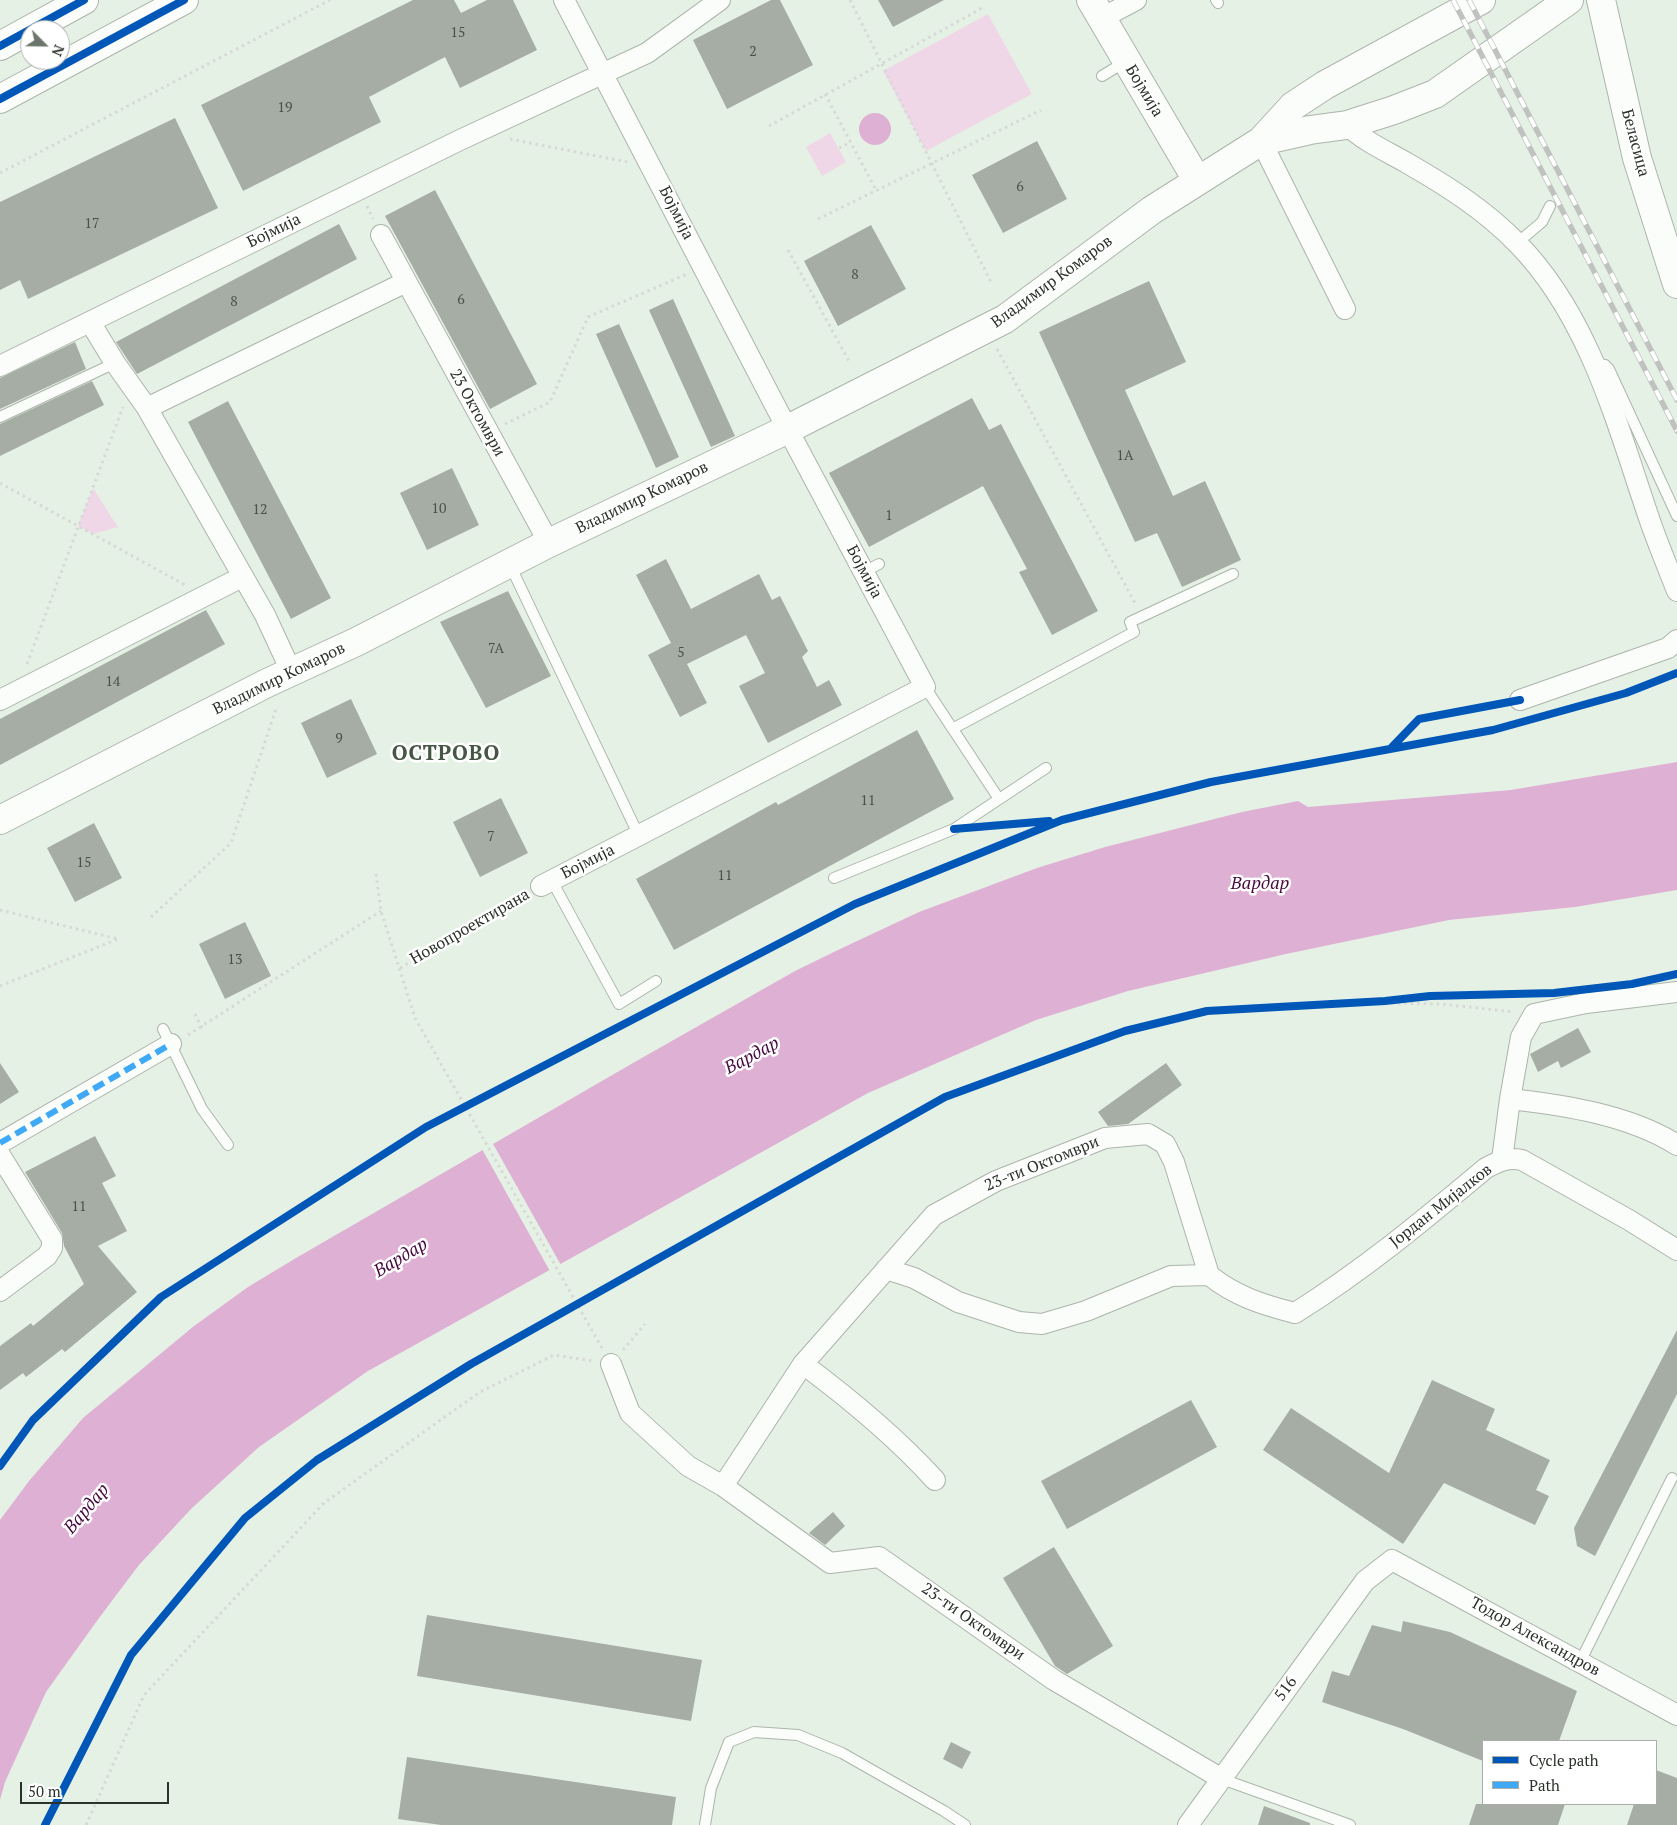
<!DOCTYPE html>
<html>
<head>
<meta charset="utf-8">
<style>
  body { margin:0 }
  #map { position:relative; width:1677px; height:1825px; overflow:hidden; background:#e6f1e5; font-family:"PT Serif",serif }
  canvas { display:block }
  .legend { position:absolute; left:1482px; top:1740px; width:175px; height:65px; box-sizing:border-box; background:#fff; border:1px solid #aaadaa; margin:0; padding:6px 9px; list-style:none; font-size:15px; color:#2b322a }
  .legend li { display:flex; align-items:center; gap:10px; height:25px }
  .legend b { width:25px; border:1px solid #aaadaa }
  .north { position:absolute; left:20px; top:20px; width:50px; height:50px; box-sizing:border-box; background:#fff; border:1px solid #aaadaa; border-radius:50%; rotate:113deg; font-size:14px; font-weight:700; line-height:20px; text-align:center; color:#2b322a }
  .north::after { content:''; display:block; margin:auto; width:18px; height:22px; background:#6c756b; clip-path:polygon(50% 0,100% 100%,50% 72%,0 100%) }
  .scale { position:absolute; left:20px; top:1782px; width:149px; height:22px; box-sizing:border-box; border:2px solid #2b322a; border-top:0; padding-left:6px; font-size:15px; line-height:18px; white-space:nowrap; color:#2b322a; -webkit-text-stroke:4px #fff; paint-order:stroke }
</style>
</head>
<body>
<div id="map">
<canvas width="1677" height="1825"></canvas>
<ul class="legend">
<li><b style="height:6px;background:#0057b8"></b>Cycle path</li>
<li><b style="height:6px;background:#3fa9f5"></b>Path</li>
</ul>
<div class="north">N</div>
<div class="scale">50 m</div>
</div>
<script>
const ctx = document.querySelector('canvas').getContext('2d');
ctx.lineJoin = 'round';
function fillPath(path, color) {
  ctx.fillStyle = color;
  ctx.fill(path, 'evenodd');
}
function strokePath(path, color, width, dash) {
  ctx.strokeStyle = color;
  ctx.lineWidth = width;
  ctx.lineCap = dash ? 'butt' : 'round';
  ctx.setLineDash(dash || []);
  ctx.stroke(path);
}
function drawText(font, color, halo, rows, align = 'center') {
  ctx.font = font + ' "PT Serif",serif';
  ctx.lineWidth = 5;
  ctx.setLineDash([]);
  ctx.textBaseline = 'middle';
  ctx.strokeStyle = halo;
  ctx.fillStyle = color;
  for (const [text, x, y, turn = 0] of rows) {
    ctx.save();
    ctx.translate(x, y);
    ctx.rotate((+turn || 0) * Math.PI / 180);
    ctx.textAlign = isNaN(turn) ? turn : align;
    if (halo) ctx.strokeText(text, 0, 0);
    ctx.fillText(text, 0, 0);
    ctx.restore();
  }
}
const green = new Path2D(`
  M 988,14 L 1032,94 L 926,151 L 883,71 Z
  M 830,133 L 846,162 L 822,176 L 806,147 Z
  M 93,488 L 118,527 L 93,534 L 78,526 Z`);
const water = new Path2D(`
  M859 129a16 16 0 1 1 32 0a16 16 0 1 1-32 0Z
  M 1677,762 L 1677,890 L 1575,907 L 1449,920 L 1286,954 L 1128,991 L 1036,1020 L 868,1093 L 368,1371 L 259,1447 L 191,1509 L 139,1565 L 99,1618 L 46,1692 L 5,1782 L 0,1800 L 0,1520 L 29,1481 L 83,1418 L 194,1326 L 248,1287 L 296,1258 L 633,1063 L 795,971 L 840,949 L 919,912 L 1037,868 L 1105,847 L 1242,812 L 1298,801 L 1308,807 L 1511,790 Z`);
const pier = new Path2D(`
  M 492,1142 L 562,1267 L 551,1273 L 482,1149 Z`);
const building = new Path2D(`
  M 413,0 L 454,0 L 461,13 L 487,0 L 513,0 L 537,50 L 460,88 L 445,57 L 369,97 L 381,122 L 243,191 L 201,105 Z
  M 771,0 L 780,0 L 813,65 L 727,109 L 693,40 Z
  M 878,0 L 944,0 L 893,27 Z
  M 175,118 L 218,208 L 28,299 L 20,280 L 0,290 L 0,202 Z
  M 1037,141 L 1067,199 L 1003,233 L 972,175 Z
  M 435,190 L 537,384 L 490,409 L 385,216 Z
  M 339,224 L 357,259 L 137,374 L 116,342 Z
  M 871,225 L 906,289 L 838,326 L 804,261 Z
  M 1149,281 L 1186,362 L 1125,390 L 1173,496 L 1205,481 L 1241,560 L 1182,587 L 1157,533 L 1135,542 L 1039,332 Z
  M 673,299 L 735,436 L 711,447 L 649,310 Z
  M 619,324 L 679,457 L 656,468 L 596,334 Z
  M 75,342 L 86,369 L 0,409 L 0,378 Z
  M 92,381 L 104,405 L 0,456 L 0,424 Z
  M 972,398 L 989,430 L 1001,424 L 1098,611 L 1052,635 L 1019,572 L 1027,569 L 983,486 L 869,547 L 829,473 Z
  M 228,401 L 331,598 L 291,619 L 188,422 Z
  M 452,468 L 479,525 L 427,550 L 400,493 Z
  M 666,559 L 691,609 L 759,574 L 772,600 L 780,596 L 808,651 L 802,657 L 817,687 L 829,680 L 842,705 L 768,743 L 739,686 L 765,673 L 746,635 L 687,664 L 707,703 L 680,717 L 648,655 L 671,643 L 636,575 Z
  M 508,591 L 551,676 L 486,708 L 440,622 Z
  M 206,610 L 225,644 L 0,765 L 0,719 Z
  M 351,699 L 377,754 L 327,778 L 301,723 Z
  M 917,730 L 954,799 L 674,950 L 636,879 L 776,802 L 778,805 Z
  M 501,798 L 528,853 L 480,877 L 453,822 Z
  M 94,823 L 122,878 L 75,902 L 47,848 Z
  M 245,922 L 271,976 L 225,999 L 199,944 Z
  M 1578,1028 L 1591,1052 L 1561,1068 L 1558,1061 L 1538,1072 L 1530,1054 Z
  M 0,1063 L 19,1092 L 0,1104 Z
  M 1166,1063 L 1182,1085 L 1128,1124 L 1108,1126 L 1098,1112 Z
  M 95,1136 L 116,1176 L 102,1183 L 127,1231 L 98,1246 L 137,1292 L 65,1352 L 62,1349 L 26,1377 L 23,1373 L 0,1390 L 0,1346 L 31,1323 L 33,1326 L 84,1284 L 64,1246 L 62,1233 L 25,1172 Z
  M 1677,1330 L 1677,1394 L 1595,1556 L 1577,1546 L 1574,1528 Z
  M 1432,1380 L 1495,1409 L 1486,1430 L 1550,1460 L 1536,1490 L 1549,1496 L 1535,1525 L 1444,1483 L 1403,1544 L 1263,1450 L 1291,1408 L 1389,1473 Z
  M 1191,1400 L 1217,1447 L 1067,1529 L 1041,1481 Z
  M 833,1512 L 845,1526 L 825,1545 L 809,1533 Z
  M 1054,1547 L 1113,1646 L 1067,1674 L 1055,1666 L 1003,1578 Z
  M 427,1615 L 702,1660 L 691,1721 L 417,1676 Z
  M 1403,1621 L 1450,1632 L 1577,1691 L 1559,1741 L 1483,1741 L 1483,1761 L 1403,1729 L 1322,1702 L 1332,1671 L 1349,1676 L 1372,1625 L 1401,1632 Z
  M 951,1742 L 971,1752 L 962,1769 L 943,1759 Z
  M 407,1757 L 676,1797 L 672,1825 L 441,1825 L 398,1819 Z
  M 1656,1770 L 1677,1778 L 1677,1825 L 1627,1825 L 1634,1804 L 1656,1804 Z
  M 1476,1804 L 1565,1804 L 1558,1825 L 1469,1825 Z
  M 1264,1806 L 1310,1823 L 1310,1825 L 1258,1825 Z`);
const path = new Path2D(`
  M 850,0 L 992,284
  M 825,94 L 876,190
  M 769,126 L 984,7
  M 510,139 L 627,162
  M 839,148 L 851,142
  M 0,173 L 330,0
  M 367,206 L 373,219
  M 818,219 L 1041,110
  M 788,250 L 850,363
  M 997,349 L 1135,603
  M 505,424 L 550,402 L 588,317 L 687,274
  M 0,483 L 185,585
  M 27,664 L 123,407
  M 376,874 L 381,911 L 415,1018 L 602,1348
  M 0,910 L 118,939
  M 151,917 L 231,843 L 276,709
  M 400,968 L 524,895
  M 0,986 L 118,939
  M 1385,1001 L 1392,1003 L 1441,1004 L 1514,1012
  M 195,1014 L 202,1028
  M 188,1035 L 381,911
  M 623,1350 L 645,1324
  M 86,1825 L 144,1695 L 324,1503 L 480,1392 L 554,1355 L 593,1361`);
const lane = new Path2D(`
  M 1216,0 L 1218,3
  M 1102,76 L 1125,62
  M 1517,243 L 1542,222 L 1550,206
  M 1594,363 L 1605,365 L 1609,369 L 1677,516
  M 0,417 L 115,363
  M 510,565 L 639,836
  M 864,572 L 879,564
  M 925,687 L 999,799
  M 954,728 L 1134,632 L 1130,622 L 1233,574
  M 834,878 L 954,829 L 1046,768
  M 552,881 L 619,1004 L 656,981
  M 163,1029 L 202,1109 L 228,1145
  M 1580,1662 L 1672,1478
  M 1222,1779 L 1350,1825
  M 705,1825 L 711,1788 L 729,1742 L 754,1732 L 798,1735 L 842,1753 L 944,1811 L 965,1825`);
const street = new Path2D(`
  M 1102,18 L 1136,0
  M 1347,125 C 1365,142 1386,151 1407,163 C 1447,186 1485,210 1517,243 C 1590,317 1617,425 1650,521 C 1658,544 1668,568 1677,591
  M 1261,141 L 1345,309
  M 381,235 L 549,543
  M 90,322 L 115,363 L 147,408 L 265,615 L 291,671
  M 0,366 L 460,140 L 647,53 L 720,0
  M 147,408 L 406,282
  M 0,700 L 242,577
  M 1520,700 L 1668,648 L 1677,640
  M 541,886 L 925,687 L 779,413 L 564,0
  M 1510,1099 C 1564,1105 1630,1115 1677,1145
  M 0,1143 L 171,1044
  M 0,1155 L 52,1239 L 52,1248 L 47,1256 L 0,1291
  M 1502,1160 L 1510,1099 L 1521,1037 L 1534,1014 L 1586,1003 L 1677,992
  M 886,1269 L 914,1278 L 958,1302 L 1019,1322 L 1042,1324 L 1086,1311 L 1171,1276 L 1209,1275
  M 1209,1275 C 1235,1296 1263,1305 1295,1313 C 1364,1270 1425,1219 1486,1168 C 1499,1161 1508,1157 1522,1160 L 1629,1220 L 1677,1250
  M 611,1364 L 630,1413 L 688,1466 L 723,1486 L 830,1563 L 879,1557 L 1054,1680 L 1222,1779
  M 803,1364 C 850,1399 895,1436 935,1480
  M 723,1486 L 803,1364 L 934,1215 L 996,1181 L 1105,1138 L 1148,1134 L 1165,1144 L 1174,1162 L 1209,1275
  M 1188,1825 L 1365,1581 L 1392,1560 L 1677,1715`);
const secondary = new Path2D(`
  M 1091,0 L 1197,180
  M 1601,0 L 1637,158 L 1677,284
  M 0,46 L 84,0
  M 0,99 L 184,0
  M 1261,141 L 1310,130 L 1347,125 L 1394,110 L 1435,94 L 1569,0
  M 0,820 L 267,683 L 356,642 L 549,543 L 788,429 L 1005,319 L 1152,210 L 1261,141 L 1293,106 L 1325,85 L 1481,0`);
const rail = new Path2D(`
  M 1453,0 L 1677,431
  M 1469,0 L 1677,400`);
const quiet = new Path2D(`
  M 0,1143 L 171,1044`);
const cycleway = new Path2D(`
  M 0,46 L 84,0
  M 0,99 L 184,0
  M 1392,747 L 1419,719 L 1520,700
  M 954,829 L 1049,821
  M 0,1466 L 33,1420 L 161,1297 L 426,1127 L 855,904 L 1062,820 L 1211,782 L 1493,730 L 1626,693 L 1677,673
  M 45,1825 L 131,1655 L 245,1518 L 317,1460 L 471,1364 L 945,1097 L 1125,1031 L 1207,1011 L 1385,1001 L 1430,996 L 1554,993 L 1632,984 L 1677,974`);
const numberNames = [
  ["15",458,33],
  ["2",753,52],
  ["19",285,108],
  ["6",1020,187],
  ["17",92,224],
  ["8",855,275],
  ["6",461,300],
  ["8",234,302],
  ["1А",1125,456],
  ["10",439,509],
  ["12",260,510],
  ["1",889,516],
  ["7А",496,649],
  ["5",681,653],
  ["14",113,682],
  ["9",339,739],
  ["11",868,801],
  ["7",491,837],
  ["15",84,863],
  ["11",725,876],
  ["13",235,960],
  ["11",79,1207]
];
const streetNames = [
  ["Бојмија",1144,91,59],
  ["Беласица",1635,143,75],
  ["Бојмија",676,213,63],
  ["Бојмија",274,231,-26],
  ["Владимир Комаров",1052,282,-36],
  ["23 Октомври",477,413,61],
  ["Владимир Комаров",642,498,-26],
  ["Бојмија",864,572,62],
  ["Владимир Комаров",279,679,-26],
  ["Бојмија",588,862,-27],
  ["Новопроектирана",470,927,-30],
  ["23-ти Октомври",1042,1164,-22],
  ["Јордан Мијалков",1441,1206,-38],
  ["23-ти Октомври",973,1622,35],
  ["Тодор Александров",1535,1637,29],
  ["516",1286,1689,-54]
];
const waterNames = [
  ["Вардар",1260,884],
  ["Вардар",752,1056,-28],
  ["Вардар",401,1258,-31],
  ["Вардар",87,1509,-50]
];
const districtNames = [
  ["ОСТРОВО",446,754]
];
fillPath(green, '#efd7e8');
fillPath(water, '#deb1d4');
fillPath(pier, '#e6f1e5');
fillPath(building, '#a6ada5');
strokePath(lane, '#acb4ab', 12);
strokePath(street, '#acb4ab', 22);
strokePath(secondary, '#acb4ab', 30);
strokePath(path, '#d6d9d6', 3, [2.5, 4]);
strokePath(lane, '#fbfdfb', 10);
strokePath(street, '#fbfdfb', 20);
strokePath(secondary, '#fbfdfb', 28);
strokePath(rail, '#c0c2c0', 5.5);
strokePath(rail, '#fff', 4, [11]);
strokePath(quiet, '#3fa9f5', 6, [12, 6]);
strokePath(cycleway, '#0057b8', 8);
drawText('14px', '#4a5149', null, numberNames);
drawText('16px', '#2b322a', '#fff', streetNames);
drawText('italic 18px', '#46093f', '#fff', waterNames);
ctx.letterSpacing = '1px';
drawText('bold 21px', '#465644', '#fff', districtNames);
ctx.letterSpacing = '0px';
</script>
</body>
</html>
